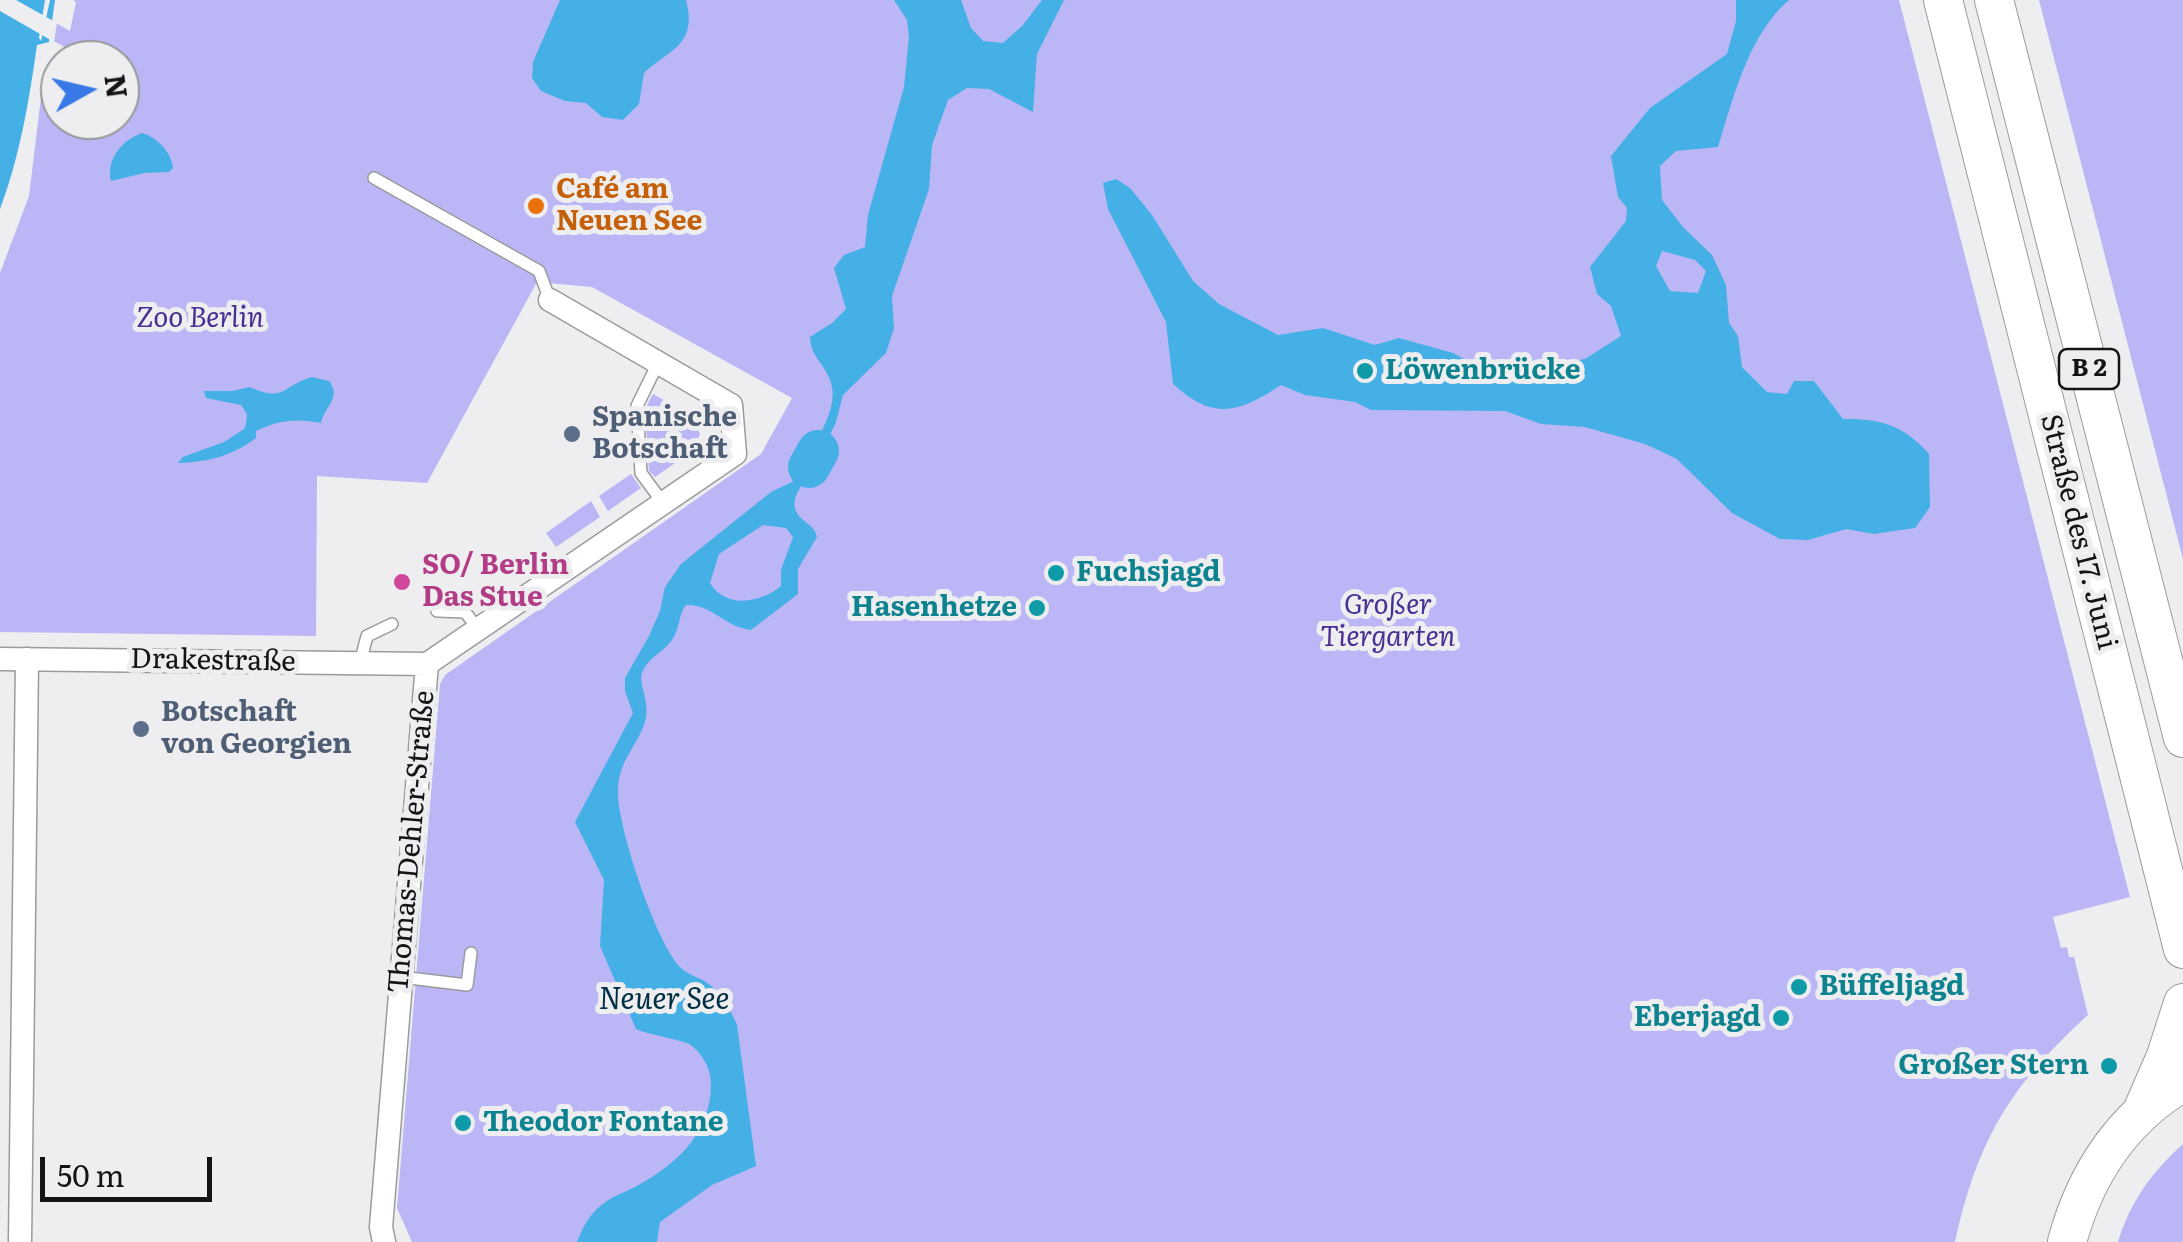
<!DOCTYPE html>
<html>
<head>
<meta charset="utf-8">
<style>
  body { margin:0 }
  #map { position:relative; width:2183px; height:1242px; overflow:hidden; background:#eeeef0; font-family:Literata,serif }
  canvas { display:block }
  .north { position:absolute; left:40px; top:40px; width:100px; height:100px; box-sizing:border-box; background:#eeeef0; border:2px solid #979798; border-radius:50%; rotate:82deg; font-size:28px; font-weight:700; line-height:40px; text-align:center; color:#141415 }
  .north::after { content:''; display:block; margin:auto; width:35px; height:45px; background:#3879e7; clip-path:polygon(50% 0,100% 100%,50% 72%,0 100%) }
  .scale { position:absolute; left:40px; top:1157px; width:172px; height:45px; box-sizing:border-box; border:5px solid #141415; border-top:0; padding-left:12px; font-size:30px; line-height:35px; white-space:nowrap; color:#141415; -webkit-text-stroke:8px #eeeef0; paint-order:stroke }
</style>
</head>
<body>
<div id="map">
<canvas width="2183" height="1242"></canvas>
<div class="north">N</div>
<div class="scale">50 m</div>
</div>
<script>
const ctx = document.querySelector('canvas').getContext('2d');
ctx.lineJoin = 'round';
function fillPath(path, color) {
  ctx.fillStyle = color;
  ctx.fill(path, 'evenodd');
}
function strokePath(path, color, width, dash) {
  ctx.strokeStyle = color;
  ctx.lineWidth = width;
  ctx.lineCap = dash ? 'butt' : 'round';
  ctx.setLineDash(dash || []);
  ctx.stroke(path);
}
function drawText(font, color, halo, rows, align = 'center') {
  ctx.font = font + ' Literata,serif';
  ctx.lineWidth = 10;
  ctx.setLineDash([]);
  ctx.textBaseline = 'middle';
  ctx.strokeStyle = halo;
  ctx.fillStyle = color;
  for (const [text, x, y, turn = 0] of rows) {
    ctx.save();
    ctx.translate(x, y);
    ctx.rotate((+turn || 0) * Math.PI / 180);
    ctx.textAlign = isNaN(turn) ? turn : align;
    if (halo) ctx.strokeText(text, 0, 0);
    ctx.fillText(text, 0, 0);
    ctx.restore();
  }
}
const green = new Path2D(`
  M 0,0 L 16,0 L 70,31 L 76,2 L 73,0 L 1899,0 L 2130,897 L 2053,917 L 2061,948 L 2067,947 L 2069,957 L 2074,957 L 2088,1015 C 2010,1086 1978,1139 1955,1242 L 412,1242 L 397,1208 L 440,684 L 445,675 L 761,454 L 792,398 L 592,287 L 537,282 L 427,483 L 317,476 L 316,636 L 0,632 L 0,273 L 29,196 L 42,89 L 60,71 L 60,120 L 120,120 L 120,60 L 65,60 L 68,49 L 0,11 Z
  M 2039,0 L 2183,0 L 2183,559 Z
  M 653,394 L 693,416 L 700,434 L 694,450 L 655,477 L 649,471 L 645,409 Z
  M 631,474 L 641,488 L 608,511 L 599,496 Z
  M 591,501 L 600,517 L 556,547 L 546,533 Z
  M 2183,1144 L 2183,1242 L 2118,1242 C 2130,1202 2152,1172 2183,1144 Z`);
const water = new Path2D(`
  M 0,0 L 45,0 L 39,38 L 41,41 L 50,0 L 55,0 L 49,42 L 37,45 C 29,101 20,156 0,209 Z
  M 560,0 L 686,0 C 698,45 670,49 644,73 L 639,104 L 623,120 L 602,117 L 586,103 L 565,101 L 541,91 L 532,78 L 533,62 Z
  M 894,0 L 961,0 L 971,28 L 983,41 L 1003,43 L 1023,25 L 1042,0 L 1064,0 L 1037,54 L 1033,112 L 989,89 L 967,88 L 948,100 L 932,145 L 929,189 L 892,296 L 894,328 L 886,353 L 843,395 L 836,422 L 822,453 L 813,448 C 823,428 839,403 830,380 C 824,363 811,357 810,337 L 832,323 L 846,309 L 834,268 L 844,255 L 865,247 L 868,215 L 904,87 L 909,37 L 907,20 Z
  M 1736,0 L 1789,0 C 1749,34 1733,98 1718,147 L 1676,151 L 1660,166 L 1662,200 L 1683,227 L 1712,255 L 1726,285 L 1729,323 L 1738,336 L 1742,367 L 1767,392 L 1787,394 L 1794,381 L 1814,381 L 1843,419 C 1880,418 1905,426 1929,454 L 1930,507 L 1915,528 L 1874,534 L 1846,529 L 1808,540 L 1780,539 L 1732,513 L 1677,459 L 1645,444 L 1585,427 L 1541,424 L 1505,411 L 1371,410 L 1355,402 L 1305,395 L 1281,385 C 1239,413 1213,421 1173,384 L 1166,322 L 1108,209 L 1103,183 L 1116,179 L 1130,188 L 1152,215 L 1193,281 L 1219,304 L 1278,335 L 1323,328 L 1375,345 L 1399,338 L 1453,353 L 1479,367 L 1548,365 L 1585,359 L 1621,336 L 1611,306 L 1597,294 L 1590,267 L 1626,221 L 1627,208 L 1618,197 L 1611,156 L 1650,108 L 1727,54 L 1736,21 ZM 1662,251 L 1695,260 L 1706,271 L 1698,293 L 1670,291 L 1656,266 Z
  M 142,133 C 157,137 172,153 173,168 L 169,172 L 144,173 L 111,181 C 106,159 122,140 142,133 Z
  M 312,377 L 329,381 C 342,398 324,407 321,423 C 297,418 278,420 256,431 L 256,438 C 232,456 208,462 178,463 L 183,457 L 224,442 L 244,429 L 246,424 L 247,414 L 241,405 L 206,398 L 204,391 L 232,391 L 250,387 C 285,403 281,386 312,377 Z
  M 804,464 L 813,469 C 803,484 784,503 802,519 C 809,526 814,526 817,537 L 798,569 L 798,594 L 751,630 C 725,627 712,604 686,605 C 678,615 680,629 672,640 C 664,652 647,658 642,673 C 638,685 652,704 644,725 C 635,748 620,760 618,788 C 615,821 656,943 680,967 C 686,974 698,977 706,982 C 721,992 730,1009 737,1025 L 756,1166 L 712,1185 L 660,1222 L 657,1242 L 577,1242 C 583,1227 590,1213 603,1204 C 611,1197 621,1194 631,1189 C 674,1167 711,1135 711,1084 C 711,1069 702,1052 689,1044 C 678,1039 650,1035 636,1029 L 600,946 L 604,880 L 575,822 L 633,713 L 625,691 L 625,678 L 649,636 L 660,611 L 665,587 L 681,564 L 771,492 L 792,482 ZM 763,525 L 786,528 L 793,537 L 781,570 L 781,586 C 761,603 725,609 710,583 L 719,554 Z`);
const pier = new Path2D(`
  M 0,0 L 16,0 L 57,23 L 54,42 L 0,11 Z`);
const river = new Path2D(`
  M 809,467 L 818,451`);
const service = new Path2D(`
  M 374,178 L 539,271 L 550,300
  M 658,363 L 637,406 L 641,473 L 663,503
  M 437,611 L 465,612 L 478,629
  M 360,663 L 367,636 L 392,624
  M 401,977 L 467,985 L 471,953`);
const minor = new Path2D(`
  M 0,659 L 427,664
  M 427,664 L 735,454 L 731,405 L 550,300
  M 20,1242 L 27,659
  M 384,1242 L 381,1227 L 427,664`);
const primary = new Path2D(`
  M 1943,0 L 2183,949
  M 1994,0 L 2183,738
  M 2143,1109 L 2166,1056 L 2183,1003
  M 2067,1242 C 2085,1175 2122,1118 2183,1082`);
const markers = [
  [536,206,10,"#e8710a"],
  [1365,371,10,"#0f9aa8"],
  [572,434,10,"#5c6f8a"],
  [1056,573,10,"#0f9aa8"],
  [402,582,10,"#d1479c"],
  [1037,608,10,"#0f9aa8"],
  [141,729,10,"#5c6f8a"],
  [1799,987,10,"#0f9aa8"],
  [1781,1018,10,"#0f9aa8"],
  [2109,1066,10,"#0f9aa8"],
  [463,1123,10,"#0f9aa8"]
];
const shields = [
  [2089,369,60]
];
const shieldNames = [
  ["B 2",2089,369]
];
const foodNames = [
  ["Café am",556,190],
  ["Neuen See",556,222]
];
const parkNames = [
  ["Zoo Berlin",200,319],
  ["Großer",1388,606],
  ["Tiergarten",1388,638]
];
const cultureNames = [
  ["Löwenbrücke",1385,371],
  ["Fuchsjagd",1076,573],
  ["Hasenhetze",1017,608,"right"],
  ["Büffeljagd",1819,987],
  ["Eberjagd",1761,1018,"right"],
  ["Großer Stern",2089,1066,"right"],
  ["Theodor Fontane",483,1123]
];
const serviceNames = [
  ["Spanische",592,418],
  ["Botschaft",592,450],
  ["Botschaft",161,713],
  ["von Georgien",161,745]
];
const streetNames = [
  ["Straße des 17. Juni",2078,532,76],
  ["Drakestraße",213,661,1],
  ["Thomas-Dehler-Straße",412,842,-85]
];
const hotelNames = [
  ["SO/ Berlin",422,566],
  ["Das Stue",422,598]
];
const waterNames = [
  ["Neuer See",664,1000]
];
fillPath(green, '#bbb6f6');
fillPath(water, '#44b0e6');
fillPath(pier, '#eeeef0');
strokePath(river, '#44b0e6', 42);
strokePath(service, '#9b9b9d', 14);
strokePath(minor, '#9b9b9d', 25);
strokePath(primary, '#9b9b9d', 40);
strokePath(service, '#fff', 11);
strokePath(minor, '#fff', 22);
strokePath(primary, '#fff', 38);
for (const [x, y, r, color] of markers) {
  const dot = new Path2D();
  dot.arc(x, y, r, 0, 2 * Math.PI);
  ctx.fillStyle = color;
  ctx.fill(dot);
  strokePath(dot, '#eeeef0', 4);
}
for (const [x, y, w] of shields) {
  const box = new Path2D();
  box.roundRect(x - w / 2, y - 20, w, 40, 8);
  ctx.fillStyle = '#eeeef0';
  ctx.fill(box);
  strokePath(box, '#141415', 2.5);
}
drawText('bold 25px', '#141415', null, shieldNames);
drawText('bold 28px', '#c56008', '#eeeef0', foodNames, 'left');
drawText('italic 28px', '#483194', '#eeeef0', parkNames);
drawText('bold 28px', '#0d838f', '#eeeef0', cultureNames, 'left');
drawText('bold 28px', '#4e5e75', '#eeeef0', serviceNames, 'left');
drawText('28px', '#141415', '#eeeef0', streetNames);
drawText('bold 28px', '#b23c85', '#eeeef0', hotelNames, 'left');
drawText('italic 30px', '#002f45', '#eeeef0', waterNames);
</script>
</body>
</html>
